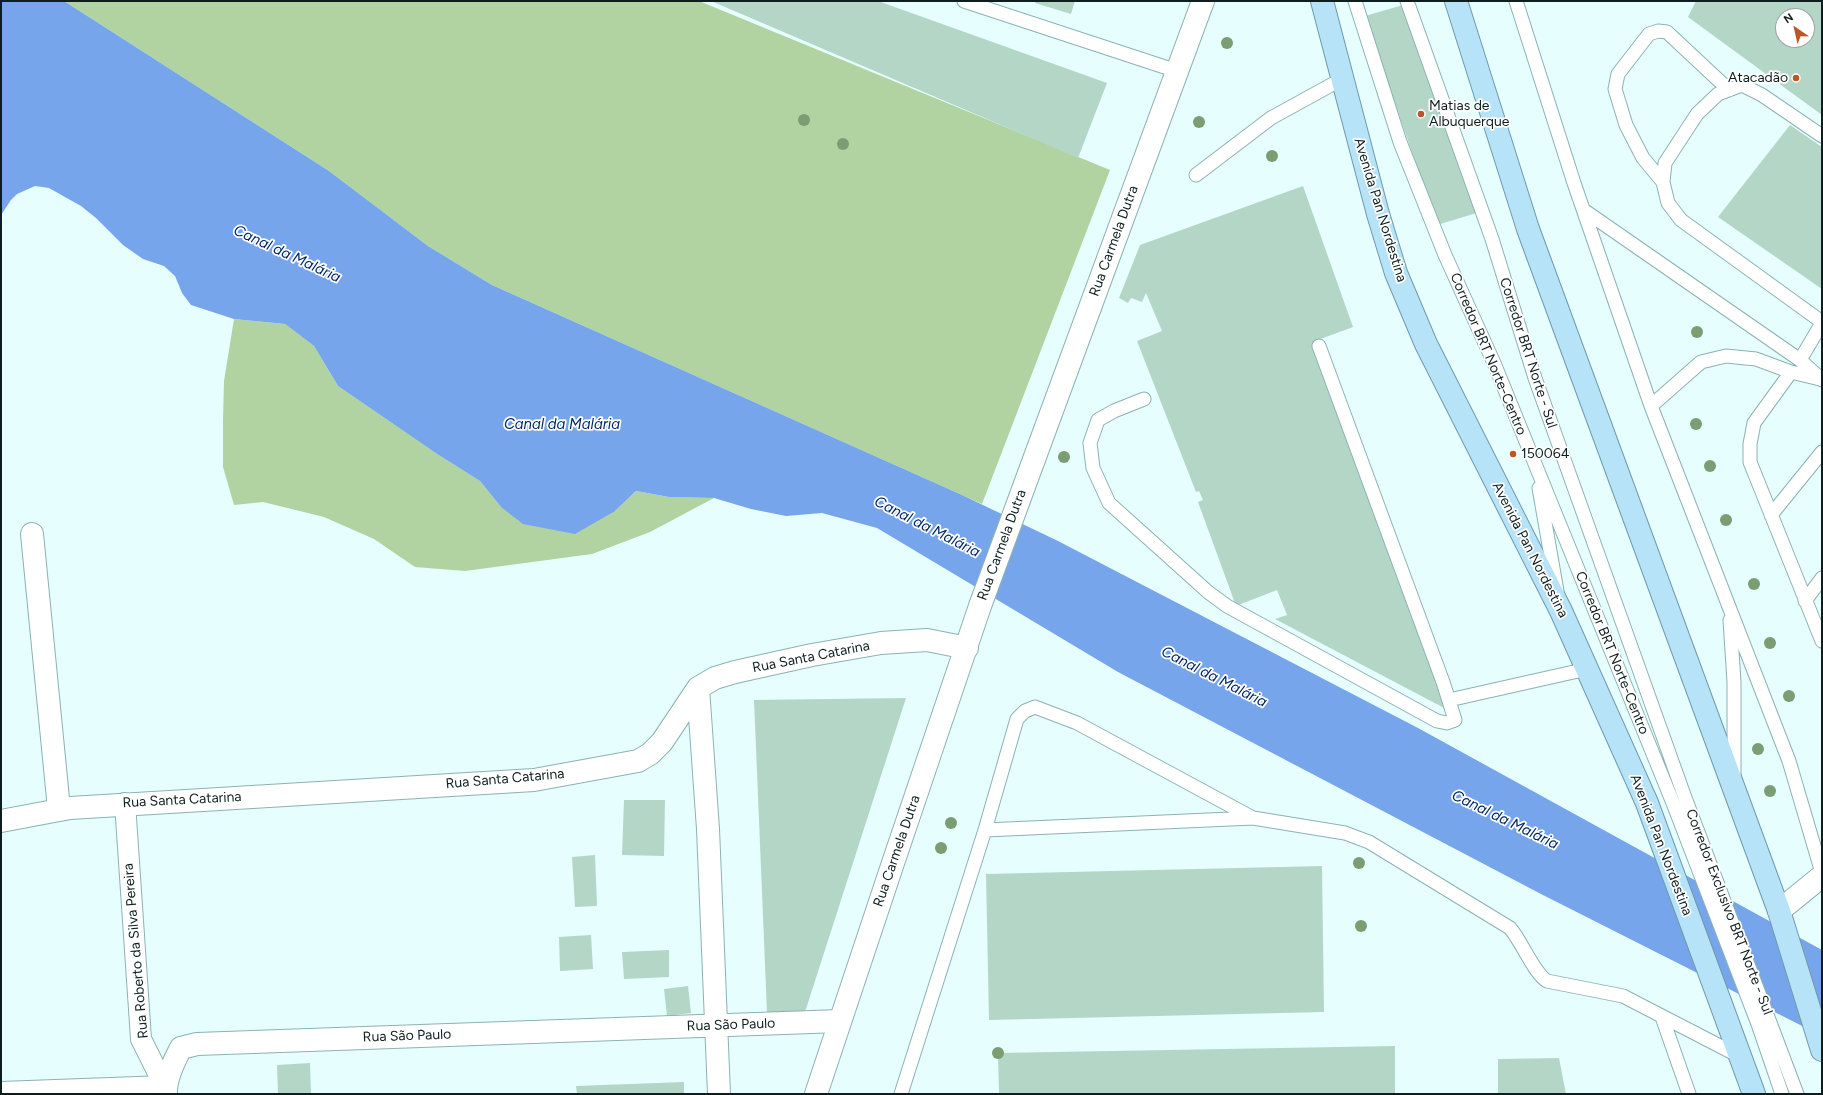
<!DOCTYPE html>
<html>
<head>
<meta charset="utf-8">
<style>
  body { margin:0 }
  #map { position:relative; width:1823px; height:1095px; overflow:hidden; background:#e6fefe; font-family:Figtree,sans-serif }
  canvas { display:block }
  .frame { position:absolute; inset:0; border:2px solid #0e1e1e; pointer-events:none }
  .north { position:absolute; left:1775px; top:8px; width:40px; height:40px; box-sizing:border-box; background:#fff; border:1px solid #9fa5a5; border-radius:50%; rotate:326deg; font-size:11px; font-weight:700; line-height:16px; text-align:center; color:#0e1e1e }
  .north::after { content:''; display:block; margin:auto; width:14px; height:18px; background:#bc5725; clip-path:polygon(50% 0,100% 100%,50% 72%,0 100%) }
</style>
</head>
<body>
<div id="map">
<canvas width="1823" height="1095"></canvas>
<div class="frame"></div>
<div class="north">N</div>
</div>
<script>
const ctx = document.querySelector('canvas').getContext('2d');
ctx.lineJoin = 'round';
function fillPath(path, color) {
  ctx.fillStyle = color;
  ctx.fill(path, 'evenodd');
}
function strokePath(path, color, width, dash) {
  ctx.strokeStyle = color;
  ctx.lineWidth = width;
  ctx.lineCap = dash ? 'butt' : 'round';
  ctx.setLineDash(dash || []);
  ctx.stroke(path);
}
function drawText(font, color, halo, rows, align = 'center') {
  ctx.font = font + ' Figtree,sans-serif';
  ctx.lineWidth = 3.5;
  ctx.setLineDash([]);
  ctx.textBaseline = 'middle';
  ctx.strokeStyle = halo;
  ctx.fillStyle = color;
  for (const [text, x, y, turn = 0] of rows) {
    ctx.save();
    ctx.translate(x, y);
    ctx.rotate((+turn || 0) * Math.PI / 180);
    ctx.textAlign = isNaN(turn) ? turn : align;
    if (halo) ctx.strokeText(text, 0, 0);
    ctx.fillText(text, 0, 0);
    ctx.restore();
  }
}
const green = new Path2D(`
  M 64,1 L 699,1 L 1110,170 L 982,504 L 492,285 L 428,246 L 329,171 Z
  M 234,319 L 285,324 L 314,346 L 338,386 L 437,454 L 480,481 L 501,507 L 615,511 L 636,491 L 669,497 L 714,498 L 650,532 L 592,554 L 465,571 L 415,567 L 374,539 L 324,517 L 263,502 L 234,505 L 223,467 L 223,421 L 224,381 Z`);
const water = new Path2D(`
  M 1,1 L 64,1 L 329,171 L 428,246 L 492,285 L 962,495 L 1058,541 L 1418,728 L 1822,950 L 1822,1036 L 1541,894 L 1118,672 L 877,528 L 822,513 L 786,516 L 751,509 L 714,498 L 669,497 L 636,491 L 615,511 L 575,534 L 523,524 L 501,507 L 480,481 L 437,454 L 338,386 L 314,346 L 285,324 L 234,319 L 191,305 L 182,293 L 175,276 L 164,266 L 143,259 L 123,245 L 96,218 L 81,206 L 49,188 L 35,186 L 17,194 L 11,200 L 1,215 Z`);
const building = new Path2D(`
  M 711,1 L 878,1 L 1107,83 L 1078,158 Z
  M 1035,1 L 1075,1 L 1071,14 L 1035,3 Z
  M 1696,1 L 1822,1 L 1822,115 L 1688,17 ZM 1783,16 L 1807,16 L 1807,40 L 1783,40 Z
  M 1403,5 L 1480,212 L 1437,225 L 1365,16 Z
  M 1790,125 L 1822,147 L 1822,289 L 1718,217 Z
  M 1303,186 L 1353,327 L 1315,341 L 1446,709 L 1275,619 L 1287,615 L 1277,590 L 1236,606 L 1198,502 L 1203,500 L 1199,491 L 1196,492 L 1137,341 L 1162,331 L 1146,293 L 1142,302 L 1131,298 L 1128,303 L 1119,298 L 1140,245 Z
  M 906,698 L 805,1012 L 767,1013 L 754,700 Z
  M 624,800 L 665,800 L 664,856 L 622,855 Z
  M 595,855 L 597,906 L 575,907 L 572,857 Z
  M 1322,866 L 1324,1012 L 989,1020 L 986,874 Z
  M 591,935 L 593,969 L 560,971 L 559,937 Z
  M 669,950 L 669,977 L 624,979 L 622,952 Z
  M 688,986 L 691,1013 L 667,1016 L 664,989 Z
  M 1395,1046 L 1395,1094 L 999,1094 L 998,1053 Z
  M 1559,1058 L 1566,1094 L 1498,1094 L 1498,1059 Z
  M 310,1063 L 311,1094 L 278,1094 L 277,1065 Z
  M 684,1082 L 684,1094 L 577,1094 L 576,1086 Z`);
const service = new Path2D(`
  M 964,1 L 1177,71
  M 1355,1 L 1400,142 L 1445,255 L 1494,363 L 1673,803 L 1758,1024 L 1782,1094
  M 1407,1 L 1492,239 L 1535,378 L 1684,795 L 1797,1094
  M 1516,1 L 1574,183 L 1651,406 L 1789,761 L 1822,873
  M 1822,136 L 1762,95 L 1742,85 L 1718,94 L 1697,114 L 1665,163 L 1663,182 L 1668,203 L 1681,220 L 1822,322
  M 1196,175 L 1271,118 L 1342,79
  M 1663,182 L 1643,158 L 1626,125 L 1615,89 L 1618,74 L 1649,34 L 1658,31 L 1667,32 L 1729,90
  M 1585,211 L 1800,360 L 1822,380
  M 1800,360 L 1822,323
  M 1791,372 L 1754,423 L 1750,444 L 1750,462 L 1822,641
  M 1144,399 L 1114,411 L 1098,420 L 1090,443 L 1093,468 L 1109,503 L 1208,592 L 1227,606 L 1437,721 L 1447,723 L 1455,720 L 1443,682 L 1319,346
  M 1651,406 L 1701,362 L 1726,356 L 1756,359 L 1791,372 L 1820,379
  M 1539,488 L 1557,591
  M 1771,515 L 1822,452
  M 1805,601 L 1822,578
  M 1730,620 L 1734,682 L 1734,775
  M 1449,700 L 1587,669
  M 985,830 L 1253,818
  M 1662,1017 L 1689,1094
  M 901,1094 L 985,830 L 1017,719 L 1025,711 L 1035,707 L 1077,723 L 1253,818 L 1345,833 L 1369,842 L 1510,928 C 1522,942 1534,973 1547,981 L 1623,996 L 1741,1057`);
const pedestrian = new Path2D(`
  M 125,803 L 141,1039 L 165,1087`);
const minor = new Path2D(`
  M 32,534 L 59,809
  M 698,688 L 708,829 L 719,1094
  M 1,821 L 70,808 L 534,780 L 638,761 L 650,754 L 662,742 L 698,688 L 715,678 L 735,672 L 812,655 L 881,643 L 927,640 L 967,648
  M 1779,911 L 1822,876
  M 1,1093 L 165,1087
  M 166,1094 C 165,1079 174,1061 181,1048 L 197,1044 L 840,1021`);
const tertiary = new Path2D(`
  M 816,1094 L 892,866 L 980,606 L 1203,1`);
const trunk = new Path2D(`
  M 1322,1 L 1378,214 L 1396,273 L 1426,344 L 1561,611 L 1647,803 L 1754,1094
  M 1456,1 L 1528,229 L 1779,911 L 1822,1050`);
const trees = [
  [1227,43],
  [804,120],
  [1199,122],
  [843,144],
  [1272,156],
  [1697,332],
  [1696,424],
  [1064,457],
  [1710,466],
  [1726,520],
  [1754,584],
  [1770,643],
  [1789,696],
  [1758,749],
  [1770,791],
  [951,823],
  [941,848],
  [1359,863],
  [1361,926],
  [998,1053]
];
const markers = [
  [1796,78,4,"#bc5725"],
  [1421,114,4,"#bc5725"],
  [1513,454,4,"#bc5725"]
];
const poiNames = [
  ["Atacadão",1788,78,"right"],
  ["Matias de",1429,106],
  ["Albuquerque",1429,122],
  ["150064",1521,454]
];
const streetNames = [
  ["Avenida Pan Nordestina",1380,210,73],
  ["Rua Carmela Dutra",1114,241,-70],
  ["Corredor BRT Norte - Sul",1528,353,72],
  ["Corredor BRT Norte-Centro",1488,354,67],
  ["Rua Carmela Dutra",1002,545,-70],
  ["Avenida Pan Nordestina",1530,550,63],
  ["Corredor BRT Norte-Centro",1612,653,68],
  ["Rua Santa Catarina",811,657,-11],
  ["Rua Santa Catarina",505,779,-5],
  ["Rua Santa Catarina",182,800,-3],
  ["Avenida Pan Nordestina",1661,845,69],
  ["Rua Carmela Dutra",897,851,-71],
  ["Corredor Exclusivo BRT Norte - Sul",1729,912,69],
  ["Rua Roberto da Silva Pereira",136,951,-95],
  ["Rua São Paulo",731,1025,-2],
  ["Rua São Paulo",407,1036,-2]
];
const waterNames = [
  ["Canal da Malária",287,254,25],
  ["Canal da Malária",562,425],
  ["Canal da Malária",927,527,27],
  ["Canal da Malária",1214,677,27],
  ["Canal da Malária",1505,820,26]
];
fillPath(green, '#b1d3a1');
fillPath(water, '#77a5eb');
fillPath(building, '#b4d6c7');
strokePath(service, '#8cb2b3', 15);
strokePath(pedestrian, '#8cb2b3', 22);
strokePath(minor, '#8cb2b3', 24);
strokePath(tertiary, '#8cb2b3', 24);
strokePath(trunk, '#6f9aaa', 24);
strokePath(service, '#fff', 13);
strokePath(pedestrian, '#fff', 20);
strokePath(minor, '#fff', 22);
strokePath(tertiary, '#fff', 22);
strokePath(trunk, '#b6e3f8', 22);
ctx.fillStyle = '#7a9e72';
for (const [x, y] of trees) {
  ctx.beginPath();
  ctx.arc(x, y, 6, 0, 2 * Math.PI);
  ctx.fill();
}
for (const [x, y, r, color] of markers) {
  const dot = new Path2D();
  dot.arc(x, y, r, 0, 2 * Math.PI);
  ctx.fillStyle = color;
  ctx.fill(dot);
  strokePath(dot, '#fff', 1.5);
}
drawText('14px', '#0e1e1e', '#fff', poiNames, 'left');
drawText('14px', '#0e1e1e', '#fff', streetNames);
drawText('italic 15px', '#002763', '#fff', waterNames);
</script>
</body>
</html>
